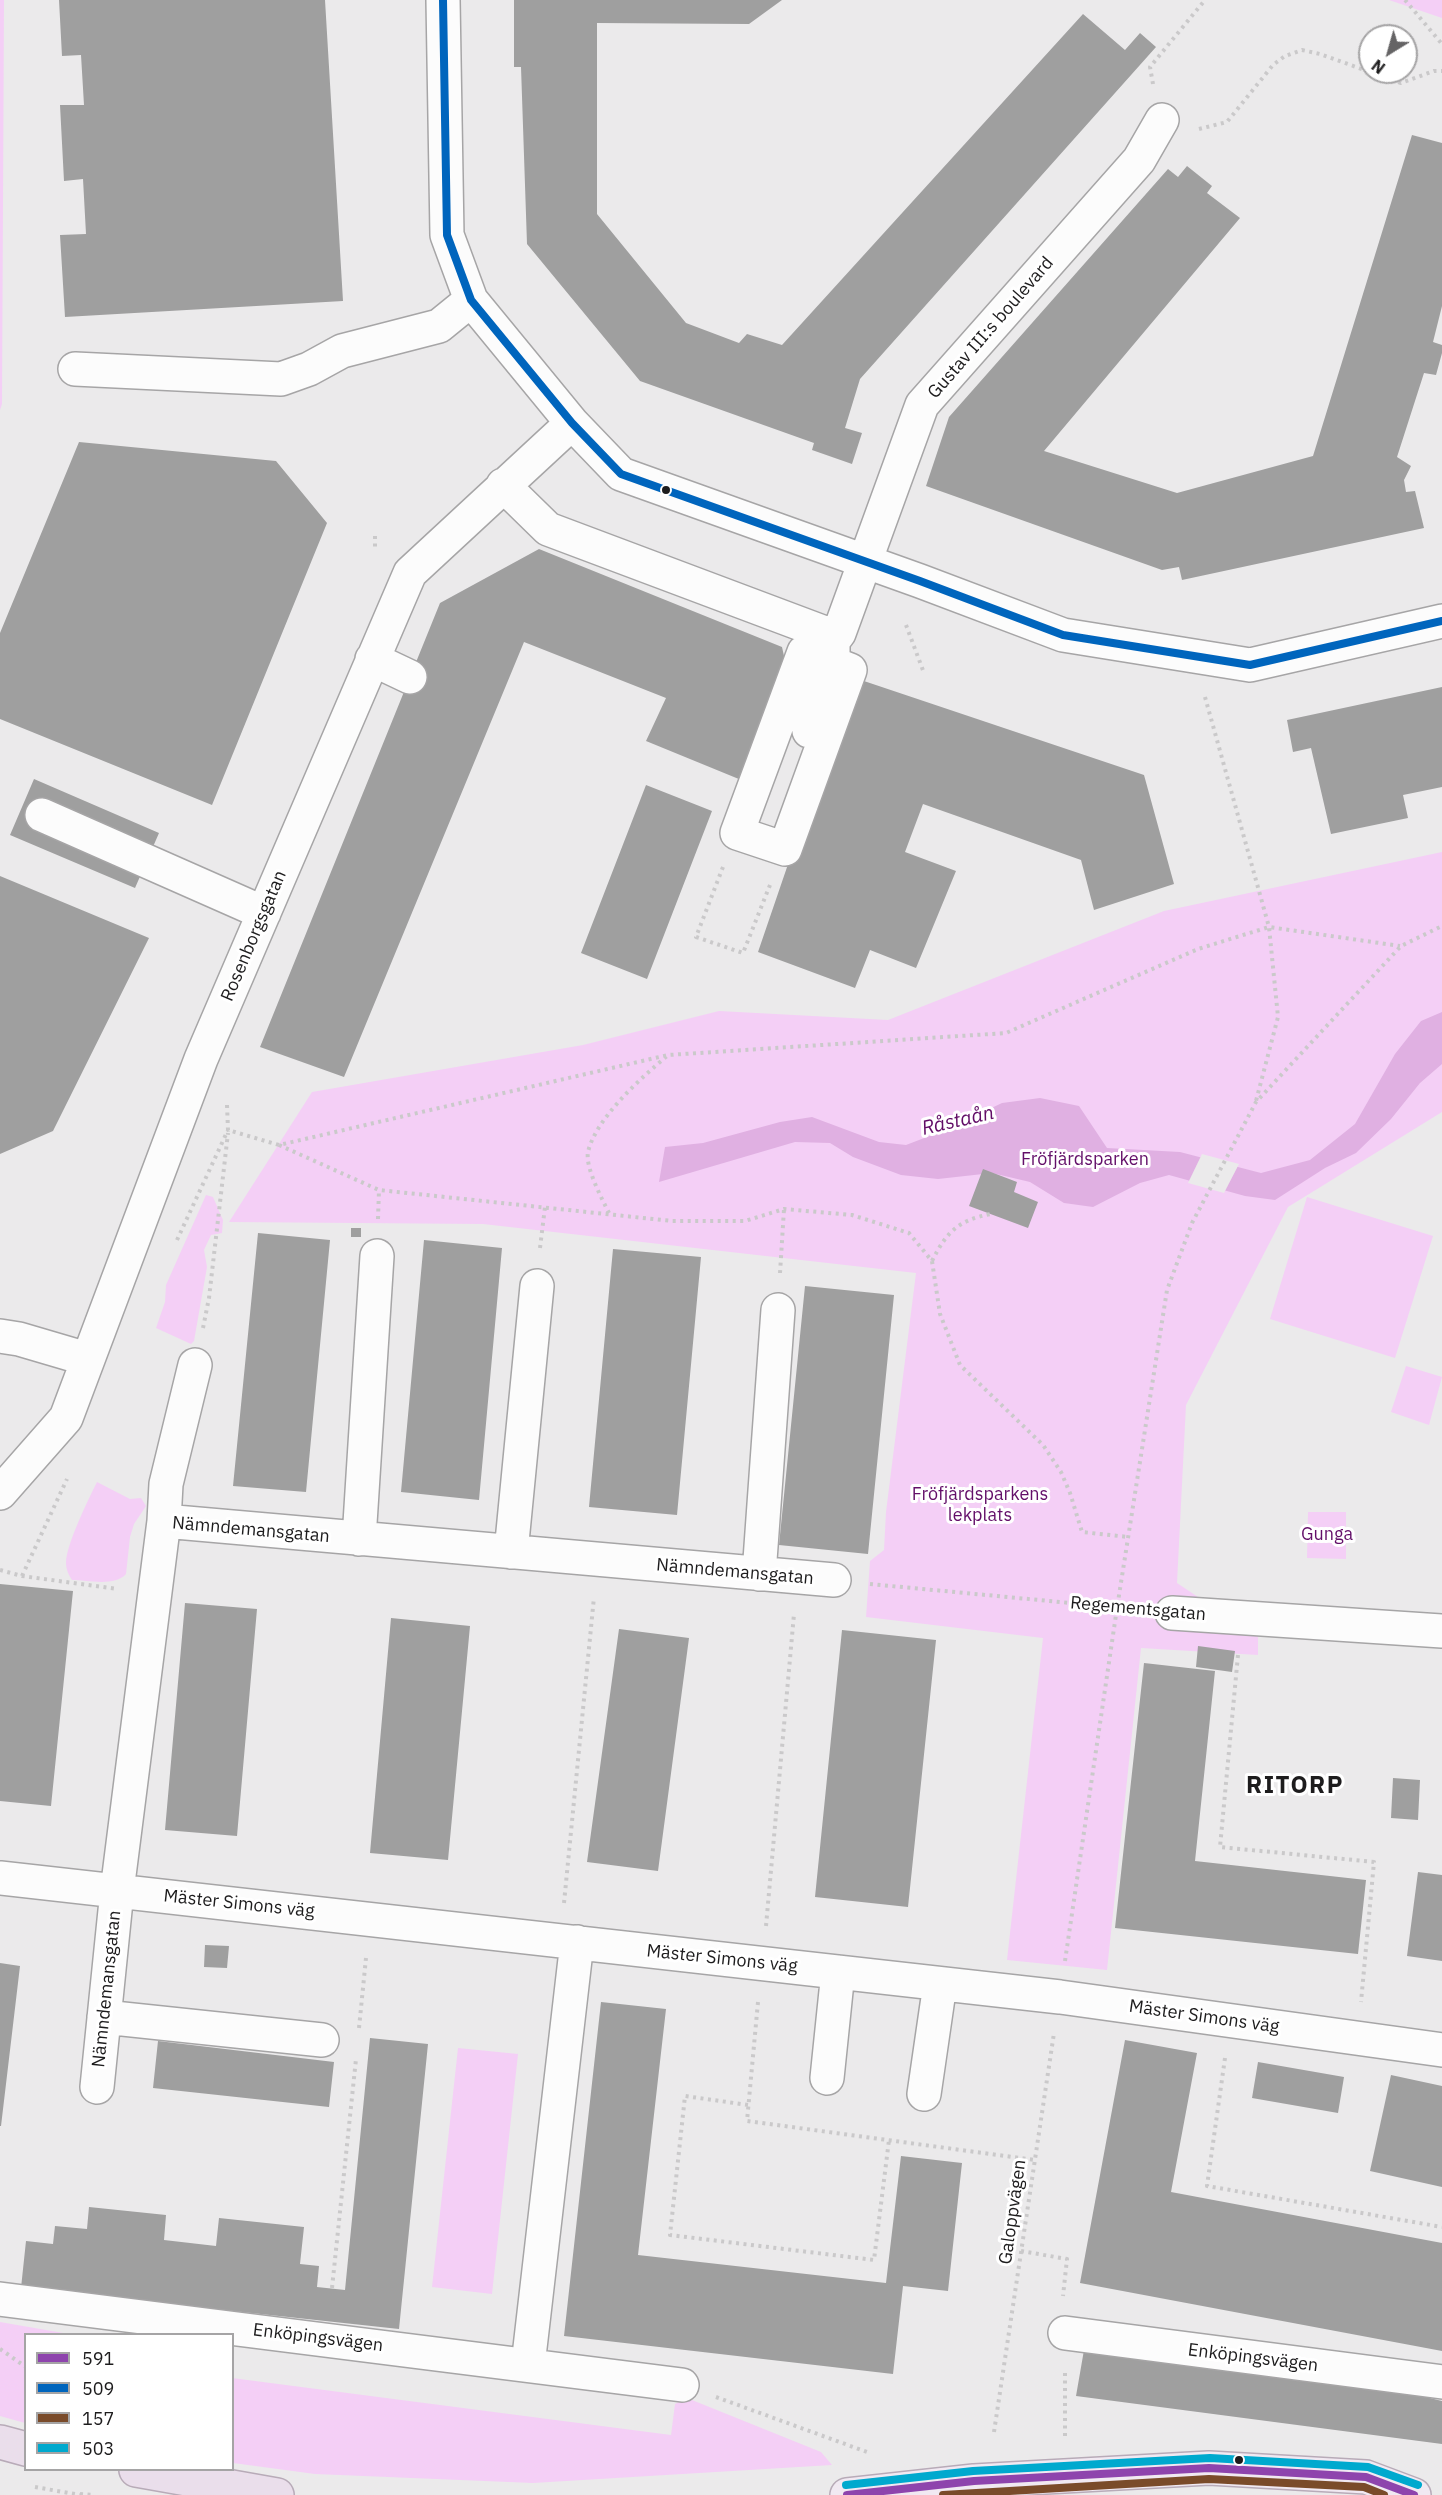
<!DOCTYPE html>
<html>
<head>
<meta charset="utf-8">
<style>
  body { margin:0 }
  #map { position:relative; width:1442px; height:2495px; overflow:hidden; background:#ebeaeb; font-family:"IBM Plex Sans",sans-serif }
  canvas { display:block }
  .legend { position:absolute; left:24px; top:2333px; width:210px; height:138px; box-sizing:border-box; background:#fff; border:2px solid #a5a4a5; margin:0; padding:8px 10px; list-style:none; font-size:18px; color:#1d1c1d }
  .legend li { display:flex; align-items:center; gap:12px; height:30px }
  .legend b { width:30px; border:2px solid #a5a4a5 }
  .north { position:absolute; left:1358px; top:24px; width:60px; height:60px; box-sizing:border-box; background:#fff; border:2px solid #a5a4a5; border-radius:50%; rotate:217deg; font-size:16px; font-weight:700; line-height:24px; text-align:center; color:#1d1c1d }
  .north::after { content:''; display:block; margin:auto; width:21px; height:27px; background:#656465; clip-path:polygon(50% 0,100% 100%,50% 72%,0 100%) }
</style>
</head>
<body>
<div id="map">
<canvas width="1442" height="2495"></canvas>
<ul class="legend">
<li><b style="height:8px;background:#8e44ad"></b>591</li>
<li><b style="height:8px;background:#0065bd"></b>509</li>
<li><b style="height:8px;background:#7a4b2a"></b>157</li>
<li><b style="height:8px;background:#00a9ce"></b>503</li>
</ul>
<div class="north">N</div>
</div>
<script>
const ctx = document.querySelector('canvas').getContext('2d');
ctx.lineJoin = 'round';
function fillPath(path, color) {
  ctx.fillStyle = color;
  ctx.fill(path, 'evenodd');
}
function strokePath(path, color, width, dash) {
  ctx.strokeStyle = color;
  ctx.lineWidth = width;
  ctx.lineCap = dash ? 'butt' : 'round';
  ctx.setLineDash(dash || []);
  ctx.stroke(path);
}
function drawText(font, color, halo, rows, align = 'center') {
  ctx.font = font + ' "IBM Plex Sans",sans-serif';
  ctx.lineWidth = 6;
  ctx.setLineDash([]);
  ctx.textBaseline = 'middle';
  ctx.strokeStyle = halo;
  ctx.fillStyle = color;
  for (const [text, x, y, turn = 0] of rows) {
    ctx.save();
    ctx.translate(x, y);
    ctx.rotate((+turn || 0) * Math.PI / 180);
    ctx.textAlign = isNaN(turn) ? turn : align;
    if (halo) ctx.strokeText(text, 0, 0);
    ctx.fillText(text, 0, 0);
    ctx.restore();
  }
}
const green = new Path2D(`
  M 0,0 L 4,0 L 2,404 L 0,410 Z
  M 1389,0 L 1442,0 L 1442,18 Z
  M 1442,852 L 1442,1112 L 1288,1207 L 1186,1405 L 1177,1583 L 1258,1637 L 1258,1655 L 1141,1648 L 1107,1970 L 1007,1960 L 1043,1638 L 866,1617 L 870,1561 L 884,1550 L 886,1512 L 916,1273 L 483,1224 L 229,1222 L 312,1092 L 583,1045 L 719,1011 L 888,1020 L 1164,911 Z
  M 206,1195 L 213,1197 L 223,1220 L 222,1233 L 211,1235 L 204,1250 L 207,1267 L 194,1341 L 191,1344 L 156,1328 L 165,1302 L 166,1285 Z
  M 1307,1197 L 1433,1236 L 1395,1358 L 1270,1319 Z
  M 1406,1366 L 1442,1377 L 1429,1425 L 1391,1412 Z
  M 97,1482 L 130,1499 L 141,1498 L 146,1506 L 134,1524 L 130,1537 L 126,1574 C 115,1587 87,1580 72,1580 C 68,1574 66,1569 66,1562 C 67,1543 88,1500 97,1482 Z
  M 1308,1512 L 1346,1512 L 1346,1559 L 1307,1558 Z
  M 458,2048 L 518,2054 L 492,2294 L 432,2287 Z
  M 0,2322 L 69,2334 L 26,2334 L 25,2423 L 0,2416 Z
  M 232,2378 L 671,2435 L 675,2404 L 687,2398 L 821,2452 L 832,2465 L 533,2483 L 315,2474 L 233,2463 Z`);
const water = new Path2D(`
  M 1442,1012 L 1442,1064 L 1420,1083 L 1391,1119 L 1356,1153 L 1325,1168 L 1275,1200 L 1245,1196 L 1169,1175 L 1140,1183 L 1093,1207 L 1064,1203 L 1030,1182 L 992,1173 L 938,1179 L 901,1175 L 853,1157 L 830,1143 L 795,1142 L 659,1182 L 665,1147 L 703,1143 L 780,1122 L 812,1117 L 879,1142 L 906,1145 L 945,1130 L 1002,1103 L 1040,1098 L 1079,1106 L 1107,1148 L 1180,1152 L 1261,1173 L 1310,1160 L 1355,1124 L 1395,1054 L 1421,1021 Z`);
const pier = new Path2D(`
  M 1202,1154 L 1239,1164 L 1224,1193 L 1188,1183 Z`);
const building = new Path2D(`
  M 59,0 L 325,0 L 343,301 L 65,317 L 60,235 L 86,234 L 83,179 L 64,181 L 60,105 L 84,105 L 81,55 L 62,56 Z
  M 514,0 L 782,0 L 749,24 L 597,23 L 597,214 L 686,323 L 739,343 L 747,334 L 782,345 L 1083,14 L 1125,50 L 1140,33 L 1156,47 L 860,379 L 845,428 L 862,433 L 852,464 L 812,450 L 814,443 L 640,381 L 527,244 L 521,67 L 514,67 Z
  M 1412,135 L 1442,143 L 1442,306 L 1433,342 L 1442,345 L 1442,353 L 1436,375 L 1424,373 L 1397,457 L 1411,466 L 1404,480 L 1406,492 L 1415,491 L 1424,528 L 1182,580 L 1179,567 L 1162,570 L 926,486 L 949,417 L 1168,169 L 1178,177 L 1187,166 L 1212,186 L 1207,193 L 1240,218 L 1044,451 L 1177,493 L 1313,456 Z
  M 79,442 L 276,461 L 327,523 L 212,805 L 0,719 L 0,633 Z
  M 539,549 L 782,647 L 788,674 L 751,784 L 646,741 L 666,698 L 524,642 L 344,1077 L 260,1047 L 440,603 Z
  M 852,677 L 1144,775 L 1174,884 L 1094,910 L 1081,860 L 923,804 L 905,852 L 956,871 L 916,968 L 870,950 L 855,988 L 758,952 Z
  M 1442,687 L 1442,787 L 1403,795 L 1408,818 L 1331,834 L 1311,748 L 1293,752 L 1287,720 Z
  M 34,779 L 159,833 L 135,888 L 10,835 Z
  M 646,785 L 712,811 L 647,979 L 581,953 Z
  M 0,876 L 149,938 L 53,1131 L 0,1154 Z
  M 983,1169 L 1017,1182 L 1014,1192 L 1038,1202 L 1028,1228 L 969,1206 Z
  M 351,1228 L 361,1228 L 361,1237 L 351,1237 Z
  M 258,1233 L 330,1240 L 306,1492 L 233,1486 Z
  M 424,1240 L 502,1248 L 479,1500 L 401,1492 Z
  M 613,1249 L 701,1257 L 677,1515 L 589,1507 Z
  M 805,1286 L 894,1295 L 868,1554 L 779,1545 Z
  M 0,1584 L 73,1591 L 51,1806 L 0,1801 Z
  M 185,1603 L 257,1609 L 237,1836 L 165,1830 Z
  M 391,1618 L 470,1626 L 448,1860 L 370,1853 Z
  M 619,1629 L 689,1638 L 658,1871 L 587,1862 Z
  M 842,1630 L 936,1640 L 908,1907 L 815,1897 Z
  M 1198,1646 L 1235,1651 L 1232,1672 L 1196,1667 Z
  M 1144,1663 L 1215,1671 L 1195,1861 L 1366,1880 L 1358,1954 L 1115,1928 Z
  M 1393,1778 L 1420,1780 L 1418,1820 L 1391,1818 Z
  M 1418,1872 L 1442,1875 L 1442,1961 L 1407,1956 Z
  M 205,1945 L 229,1946 L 227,1968 L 204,1967 Z
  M 0,1963 L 20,1966 L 1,2126 L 0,2126 Z
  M 601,2002 L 666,2009 L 638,2255 L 886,2283 L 901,2156 L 962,2163 L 948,2291 L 903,2286 L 893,2374 L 564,2336 Z
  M 370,2038 L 428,2044 L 399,2329 L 21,2288 L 26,2241 L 53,2244 L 55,2226 L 87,2229 L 89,2207 L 166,2215 L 164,2240 L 216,2246 L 219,2218 L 304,2227 L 300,2264 L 319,2266 L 317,2287 L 345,2290 Z
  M 1125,2040 L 1197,2053 L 1171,2192 L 1442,2243 L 1442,2351 L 1080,2283 Z
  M 158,2041 L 334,2062 L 329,2107 L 153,2088 Z
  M 1258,2062 L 1344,2077 L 1338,2113 L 1252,2098 Z
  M 1391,2075 L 1442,2086 L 1442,2187 L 1370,2171 Z
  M 1084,2350 L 1418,2395 L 1442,2401 L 1442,2444 L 1076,2396 Z`);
const path = new Path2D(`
  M 1405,0 L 1442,44
  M 1370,72 L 1401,83 L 1434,71 L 1442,71
  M 1153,84 L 1150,67 L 1205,0
  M 1199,129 L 1227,122 L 1273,65 L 1285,56 L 1302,50 L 1320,54 L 1370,72
  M 375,536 L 375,548
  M 906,625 L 924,673
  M 1205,697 L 1269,927 L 1278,1017 L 1256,1101
  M 723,867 L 696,937 L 743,953 L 770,885
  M 227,1105 L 228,1130 L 279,1145 L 668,1055 L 1006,1033 L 1198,949 L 1269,927 L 1400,946
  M 279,1145 L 379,1190 L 672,1221 L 745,1221 L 784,1209 L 852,1215 L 909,1233 L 932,1261 L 940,1314 L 960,1365 L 1043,1445 L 1061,1472 L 1070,1493 L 1082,1532 L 1128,1537
  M 609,1213 C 602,1199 585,1167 588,1152 C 596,1118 641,1078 667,1056
  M 378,1219 L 379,1190
  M 177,1240 L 228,1130
  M 540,1248 L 545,1207
  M 932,1261 C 947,1231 959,1220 991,1214
  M 780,1273 L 784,1209
  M 203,1328 L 209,1298 L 228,1133
  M 0,1570 L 22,1576 L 118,1589
  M 22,1576 L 67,1479
  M 870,1584 L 1134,1609
  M 1238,1655 L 1220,1847 L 1374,1862 L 1361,2002
  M 564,1903 L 594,1597
  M 766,1926 L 794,1614
  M 1065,1961 L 1117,1608 L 1167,1290 L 1192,1223 L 1256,1102 L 1401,946 L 1442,926
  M 758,2002 L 747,2121 L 1035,2160
  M 359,2028 L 366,1958
  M 1225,2058 L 1207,2186 L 1442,2227
  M 748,2105 L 685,2096 L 670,2235 L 874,2260 L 889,2140
  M 1021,2251 L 1067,2259 L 1063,2296
  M 332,2288 L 356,2059
  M 0,2349 L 26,2367
  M 1065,2373 L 1065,2437
  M 716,2397 L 867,2452
  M 994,2432 L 1054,2033
  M 35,2487 L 80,2495
  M 80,2494 L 93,2495`);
const minor = new Path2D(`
  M 443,0 L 447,235 L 471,300 L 572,423 L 621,474 L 920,581 L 1063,635 L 1250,665 L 1442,621
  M 75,369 L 281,379 L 309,369 L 342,351 L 439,326 L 471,300
  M 503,485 L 548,529 L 833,636 L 839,633
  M 804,652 L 850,670 L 785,849 L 737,833 Z
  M 372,659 L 410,677
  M 809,731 L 833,663 L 833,641 L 839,633 L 922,405 L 1139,160 L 1162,120
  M 42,815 L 264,913
  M 0,1336 L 19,1339 L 87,1359
  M 0,1493 L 66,1418 L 201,1059 L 410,573 L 572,423
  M 164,1521 L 834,1580
  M 359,1539 L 377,1256
  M 511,1552 L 537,1286
  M 759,1574 L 778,1310
  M 1172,1613 L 1442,1631
  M 0,1878 L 1060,1997 L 1442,2050
  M 104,2017 L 322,2040
  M 827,2078 L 838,1972
  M 97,2087 L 117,1891 L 164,1521 L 166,1484 L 195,1365
  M 924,2094 L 940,1984
  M 0,2299 L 682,2385
  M 1065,2333 L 1442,2382
  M 528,2365 L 577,1942`);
const major = new Path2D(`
  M 847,2495 L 974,2481 L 1209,2468 L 1366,2477 L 1414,2495`);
const highway = new Path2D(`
  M 0,2442 L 26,2449
  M 136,2470 L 277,2495`);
const bus1 = new Path2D(`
  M 847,2495 L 974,2481 L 1209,2468 L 1366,2477 L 1414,2495`);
const bus2 = new Path2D(`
  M 443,0 L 447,235 L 471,300 L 572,423 L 621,474 L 920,581 L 1063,635 L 1250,665 L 1442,621`);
const bus3 = new Path2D(`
  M 943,2495 L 1209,2479 L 1364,2487 L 1384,2495`);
const bus4 = new Path2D(`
  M 846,2485 L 973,2471 L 1210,2458 L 1368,2467 L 1418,2485`);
const markers = [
  [666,490,5,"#1d1c1d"],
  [1239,2460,5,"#1d1c1d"]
];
const streetNames = [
  ["Gustav III:s boulevard",991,328,-49],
  ["Rosenborgsgatan",254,936,-67],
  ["Nämndemansgatan",251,1530,5],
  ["Nämndemansgatan",735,1572,5],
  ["Regementsgatan",1138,1609,5],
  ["Mäster Simons väg",239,1904,6],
  ["Mäster Simons väg",722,1959,6],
  ["Nämndemansgatan",107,1989,-84],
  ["Mäster Simons väg",1204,2017,8],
  ["Galoppvägen",1013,2212,-82],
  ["Enköpingsvägen",318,2338,7],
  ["Enköpingsvägen",1253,2358,7]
];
const parkNames = [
  ["Fröfjärdsparken",1085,1160],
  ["Fröfjärdsparkens",980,1495],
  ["lekplats",980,1516],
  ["Gunga",1327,1535]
];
const waterNames = [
  ["Råstaån",958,1121,-13]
];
const districtNames = [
  ["RITORP",1295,1786]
];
fillPath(green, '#f4cff6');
fillPath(water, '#e0b0e2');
fillPath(pier, '#ebeaeb');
fillPath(building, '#9f9f9f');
strokePath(minor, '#a6a5a6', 36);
strokePath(major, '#b8abb8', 36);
strokePath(highway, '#b8abb8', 36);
strokePath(path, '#cac9ca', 4, [3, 4.5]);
strokePath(minor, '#fcfcfc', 33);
strokePath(major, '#f1e9f2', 33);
strokePath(highway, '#eadeeb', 33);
strokePath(bus1, '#8e44ad', 8);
strokePath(bus2, '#0065bd', 8);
strokePath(bus3, '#7a4b2a', 8);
strokePath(bus4, '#00a9ce', 8);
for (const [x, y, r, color] of markers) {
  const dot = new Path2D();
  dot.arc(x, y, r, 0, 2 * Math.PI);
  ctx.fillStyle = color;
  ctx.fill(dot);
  strokePath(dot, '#fff', 2);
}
drawText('18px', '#1d1c1d', '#fff', streetNames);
drawText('18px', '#630f69', '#fff', parkNames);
drawText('italic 20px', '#610c66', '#fff', waterNames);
ctx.letterSpacing = '1.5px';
drawText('bold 24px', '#1d1c1d', '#fff', districtNames);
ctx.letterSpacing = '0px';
</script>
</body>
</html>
